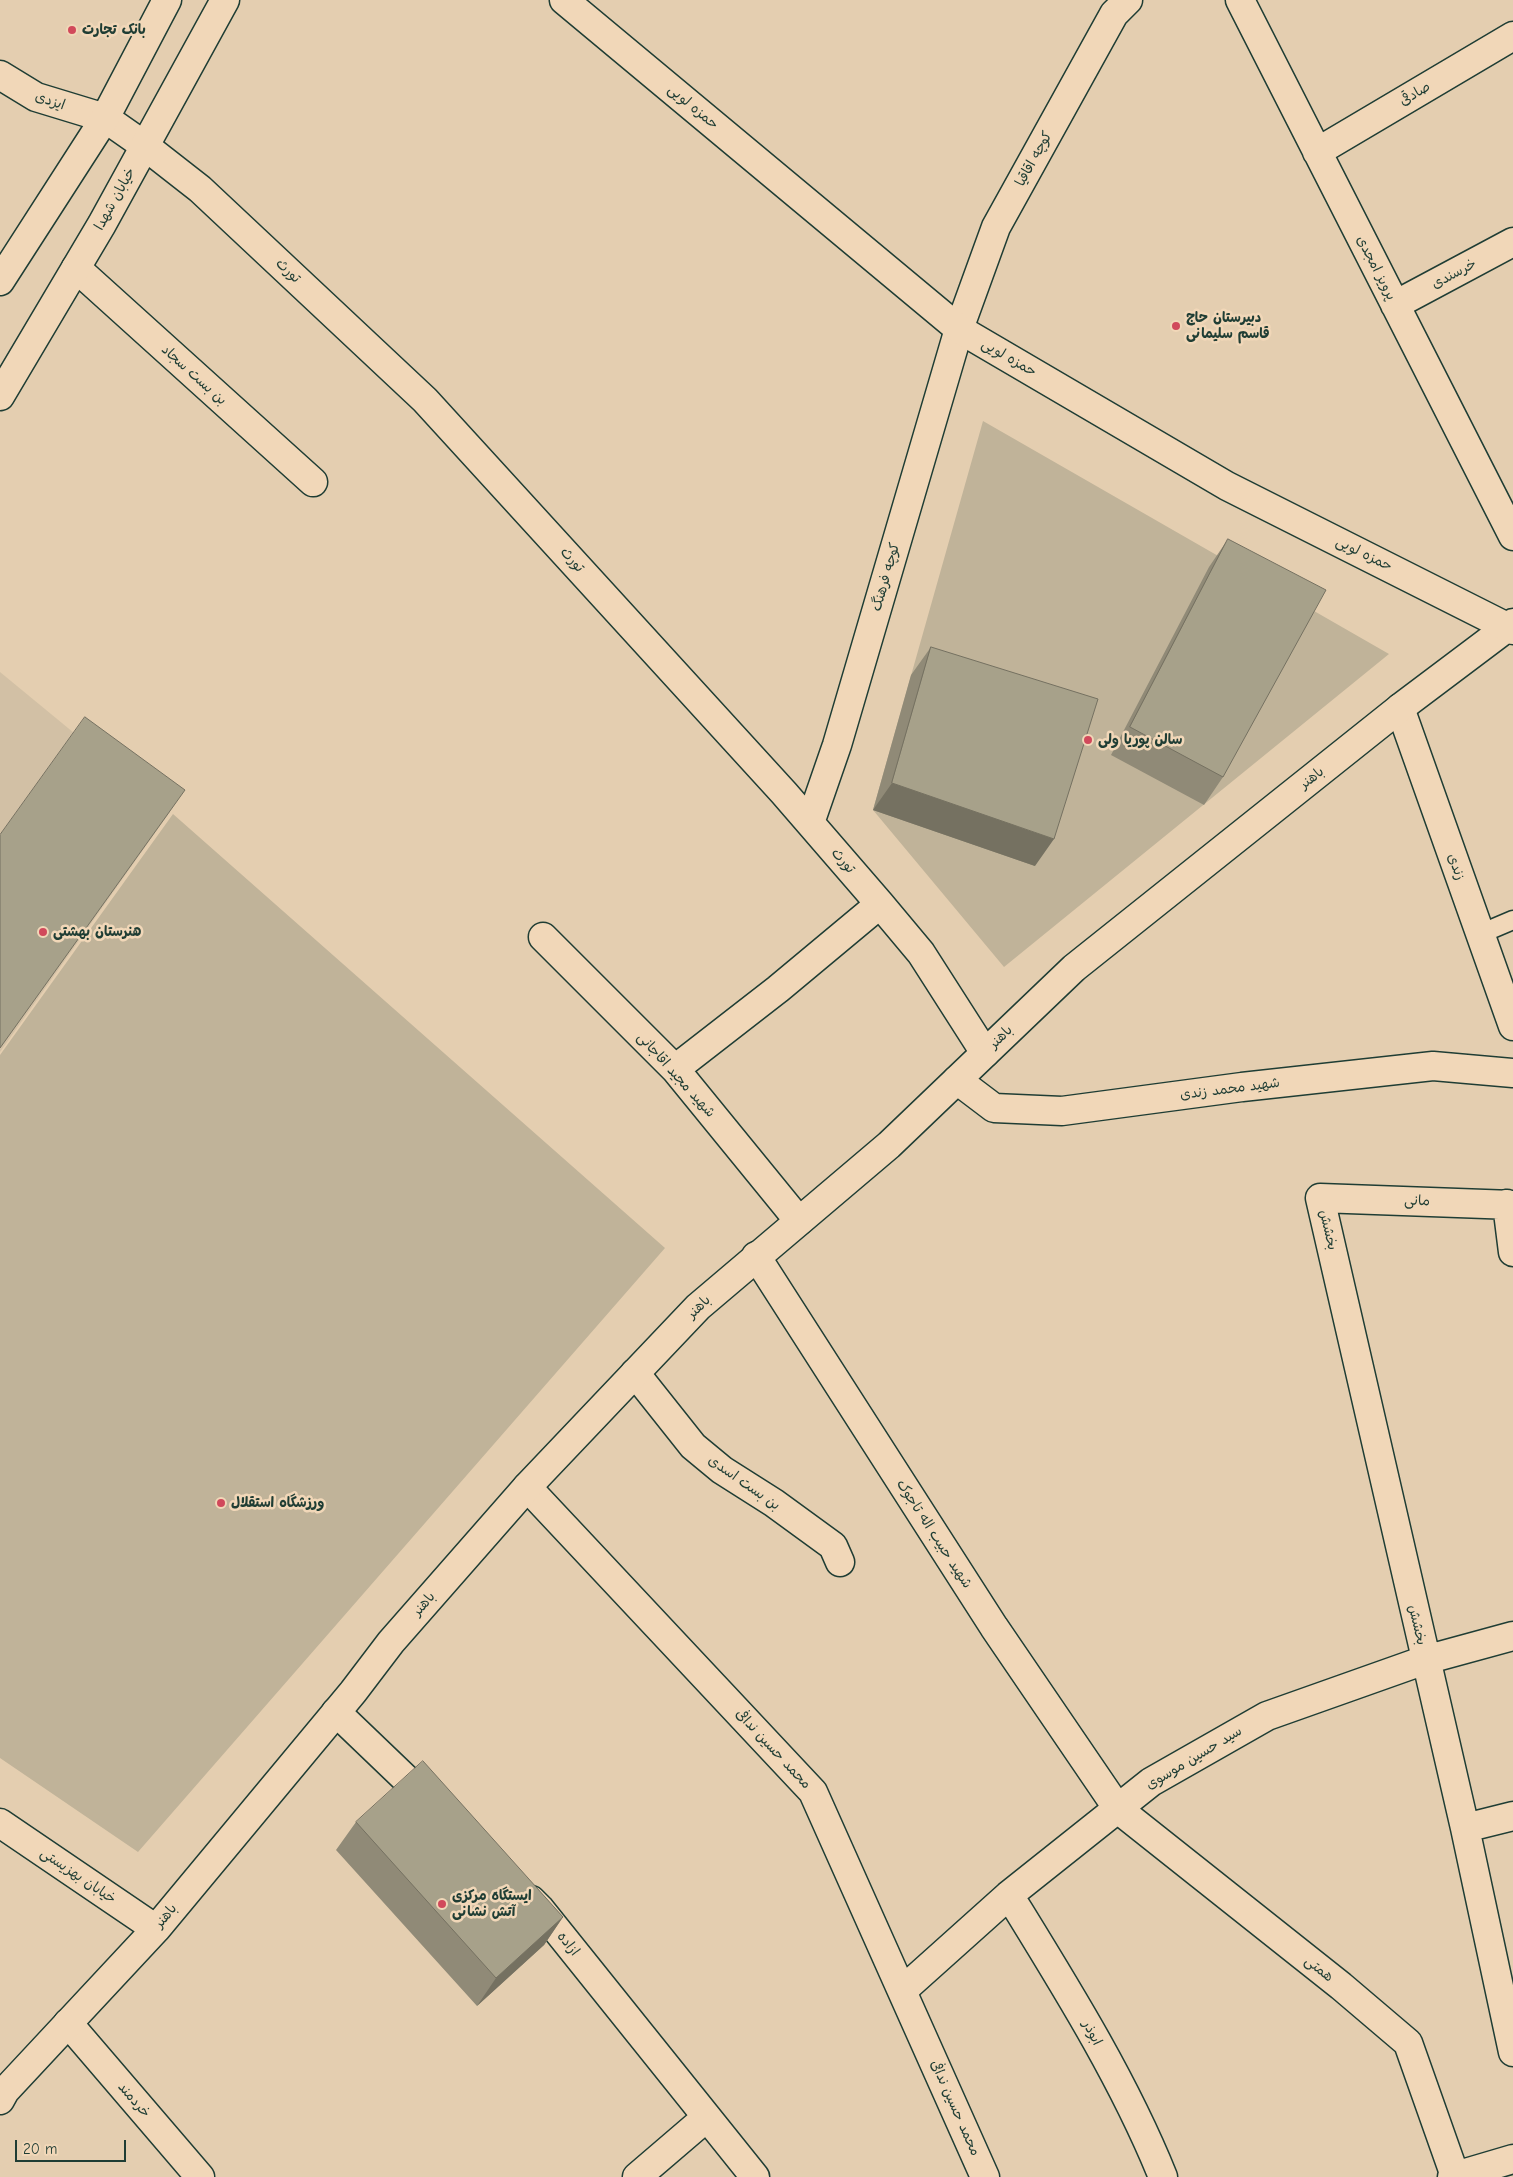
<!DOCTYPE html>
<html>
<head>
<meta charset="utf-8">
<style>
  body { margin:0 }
  #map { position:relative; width:1513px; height:2177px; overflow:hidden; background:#e4ceb0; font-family:"Comic Neue",sans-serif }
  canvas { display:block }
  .scale { position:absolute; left:15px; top:2140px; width:111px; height:22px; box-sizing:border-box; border:2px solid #1f3d34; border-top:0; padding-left:6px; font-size:15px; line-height:18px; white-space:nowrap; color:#1f3d34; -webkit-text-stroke:4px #f1d7b8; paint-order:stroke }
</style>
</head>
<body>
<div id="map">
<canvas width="1513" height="2177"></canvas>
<div class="scale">20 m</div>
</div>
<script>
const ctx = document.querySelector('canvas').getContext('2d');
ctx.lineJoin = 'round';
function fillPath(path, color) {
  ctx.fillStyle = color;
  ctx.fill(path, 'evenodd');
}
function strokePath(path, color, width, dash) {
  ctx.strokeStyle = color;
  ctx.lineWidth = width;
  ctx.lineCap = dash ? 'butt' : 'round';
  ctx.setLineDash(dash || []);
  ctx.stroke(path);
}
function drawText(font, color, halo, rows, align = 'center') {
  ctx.font = font + ' "Comic Neue","Playpen Sans Arabic",sans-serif';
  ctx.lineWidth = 5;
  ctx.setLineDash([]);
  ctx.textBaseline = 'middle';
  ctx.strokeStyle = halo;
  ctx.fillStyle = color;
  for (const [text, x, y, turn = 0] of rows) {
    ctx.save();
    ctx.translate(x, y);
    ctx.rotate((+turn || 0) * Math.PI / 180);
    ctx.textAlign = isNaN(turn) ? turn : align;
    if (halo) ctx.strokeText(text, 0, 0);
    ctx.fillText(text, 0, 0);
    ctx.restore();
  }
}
const built = new Path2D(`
  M 0,672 L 170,812 L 0,1052 Z`);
const green = new Path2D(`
  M 983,421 L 1389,654 L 1004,967 L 873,810 Z
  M 173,814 L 665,1248 L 138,1852 L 0,1758 L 0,1055 Z`);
const service = new Path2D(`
  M 1480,934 L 1513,920`);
const minor = new Path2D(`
  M 1240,0 L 1513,536
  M 0,75 L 36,97 L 105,118 L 145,146 L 200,189 L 425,400 L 784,793 L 880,904 L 921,953 L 985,1053
  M 1317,152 L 1513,36
  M 76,268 L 313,482
  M 1395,305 L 1513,242
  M 1400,708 L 1513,1026
  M 810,823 L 837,745 L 959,329 L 996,227 L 1114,14 L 1128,0
  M 543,937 L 675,1069 L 799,1221
  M 675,1069 L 778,989 L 880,904
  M 957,1080 L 994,1108 L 1062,1111 L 1242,1087 L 1433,1066 L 1513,1073
  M 1507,1204 L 1513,1252
  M 1513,1205 L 1320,1198 L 1465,1828 L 1513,2052
  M 756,1256 L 994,1627 L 1118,1809 L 1341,1986 L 1408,2043 L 1455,2176
  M 635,1373 L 693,1446 L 722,1470 L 774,1503 L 833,1546 L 840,1562
  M 527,1487 L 813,1792 L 985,2177
  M 336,1712 L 432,1804
  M 1465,1828 L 1513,1816
  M 1009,1895 C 1065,1986 1123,2078 1163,2177
  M 531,1900 L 540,1909 L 755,2177
  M 903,1990 L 1009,1895 L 1151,1782 L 1267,1716 L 1425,1660 L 1513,1636
  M 68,2023 L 200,2177
  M 637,2177 L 707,2117
  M 1452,2177 L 1513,2159`);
const tertiary = new Path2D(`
  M 0,1823 L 156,1929
  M 0,2100 L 5,2091 L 156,1929 L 353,1692 L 391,1642 L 527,1487 L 698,1307 L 889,1145 L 1074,968 L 1400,708 L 1513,623`);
const secondary = new Path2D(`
  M 564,0 L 959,329 L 1227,486 L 1513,630
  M 0,281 L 105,118 L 167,0
  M 0,396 L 102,224 L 225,0`);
const wall = new Path2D(`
  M 1228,539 L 1223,777 L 1204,805 L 1111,755 L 1209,567 Z
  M 931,647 L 1035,866 L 873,810 L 911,675 Z
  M 356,1822 L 563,1917 L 544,1945 L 477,2006 L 336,1850 Z`);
const shadedWall = new Path2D(`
  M 892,783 L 1054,839 L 1035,866 L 873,810 Z
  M 563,1917 L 544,1945 L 477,2006 L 496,1978 Z`);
const building = new Path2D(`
  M 1228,539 L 1326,590 L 1223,777 L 1130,727 Z
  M 931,647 L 1098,699 L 1054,839 L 892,783 Z
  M 85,717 L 185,790 L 0,1048 L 0,835 Z
  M 423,1761 L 563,1917 L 496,1978 L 356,1822 Z`);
const markers = [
  [72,30,5,"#d1495b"],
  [1176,326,5,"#d1495b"],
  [1088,740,5,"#d1495b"],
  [43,932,5,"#d1495b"],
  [221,1503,5,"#d1495b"],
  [442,1904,5,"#d1495b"]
];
const poiNames = [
  ["بانک تجارت",82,30],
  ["دبیرستان حاج",1186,318],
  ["قاسم سلیمانی",1186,334],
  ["سالن پوریا ولی",1098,740],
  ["هنرستان بهشتی",53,932],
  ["ورزشگاه استقلال",231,1503],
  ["ایستگاه مرکزی",452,1896],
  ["آتش نشانی",452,1912]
];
const streetNames = [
  ["صادقی",1415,94,-31],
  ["ایزدی",50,101,19],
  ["حمزه لویی",693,107,40],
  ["کوچه اقاقیا",1034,159,-61],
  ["خیابان شهدا",115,199,-61],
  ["پرویز امجدی",1376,268,63],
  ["تورث",288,271,43],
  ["خرسندی",1454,274,-28],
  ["حمزه لویی",1009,358,30],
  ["بن بست سجاد",194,375,42],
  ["حمزه لویی",1364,554,26],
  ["تورث",572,560,48],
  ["کوچه فرهنگ",886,577,-74],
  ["باهنر",1312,778,-38],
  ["تورث",843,861,49],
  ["زندی",1456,867,70],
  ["باهنر",1001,1037,-44],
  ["شهید مجید اقاجانی",676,1075,48],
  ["شهید محمد زندی",1230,1089,-7],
  ["مانی",1417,1201,2],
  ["بخشش",1328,1230,77],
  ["باهنر",699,1307,-44],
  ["بن بست اسدی",744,1483,35],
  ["شهید حبیب اله تاجوک",934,1534,57],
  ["باهنر",424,1604,-49],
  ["بخشش",1417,1625,77],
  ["محمد حسین ندافی",773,1749,47],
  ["سید حسین موسوی",1194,1758,-31],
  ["خیابان بهزیستی",78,1876,34],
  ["باهنر",166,1916,-50],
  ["ازاده",568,1944,51],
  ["همتی",1319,1969,39],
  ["ابوذر",1092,2033,63],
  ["خردمند",134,2100,49],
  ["محمد حسین ندافی",955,2108,66]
];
fillPath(built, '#d2c0a5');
fillPath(green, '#c0b399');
strokePath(service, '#1f3d34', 21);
strokePath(minor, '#1f3d34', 31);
strokePath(tertiary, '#1f3d34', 31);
strokePath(secondary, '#1f3d34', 31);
strokePath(service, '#f1d7b8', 18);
strokePath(minor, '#f1d7b8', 28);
strokePath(tertiary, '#f1d7b8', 28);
strokePath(secondary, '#f1d7b8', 28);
fillPath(wall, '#908a77');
fillPath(shadedWall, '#757161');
fillPath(building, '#a7a18a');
strokePath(building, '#757161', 1);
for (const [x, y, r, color] of markers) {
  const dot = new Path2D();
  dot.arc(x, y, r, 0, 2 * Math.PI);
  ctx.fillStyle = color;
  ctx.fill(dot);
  strokePath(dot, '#f1d7b8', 2);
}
drawText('bold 14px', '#1f3d34', '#f1d7b8', poiNames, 'left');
drawText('14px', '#1f3d34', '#f1d7b8', streetNames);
</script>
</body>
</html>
